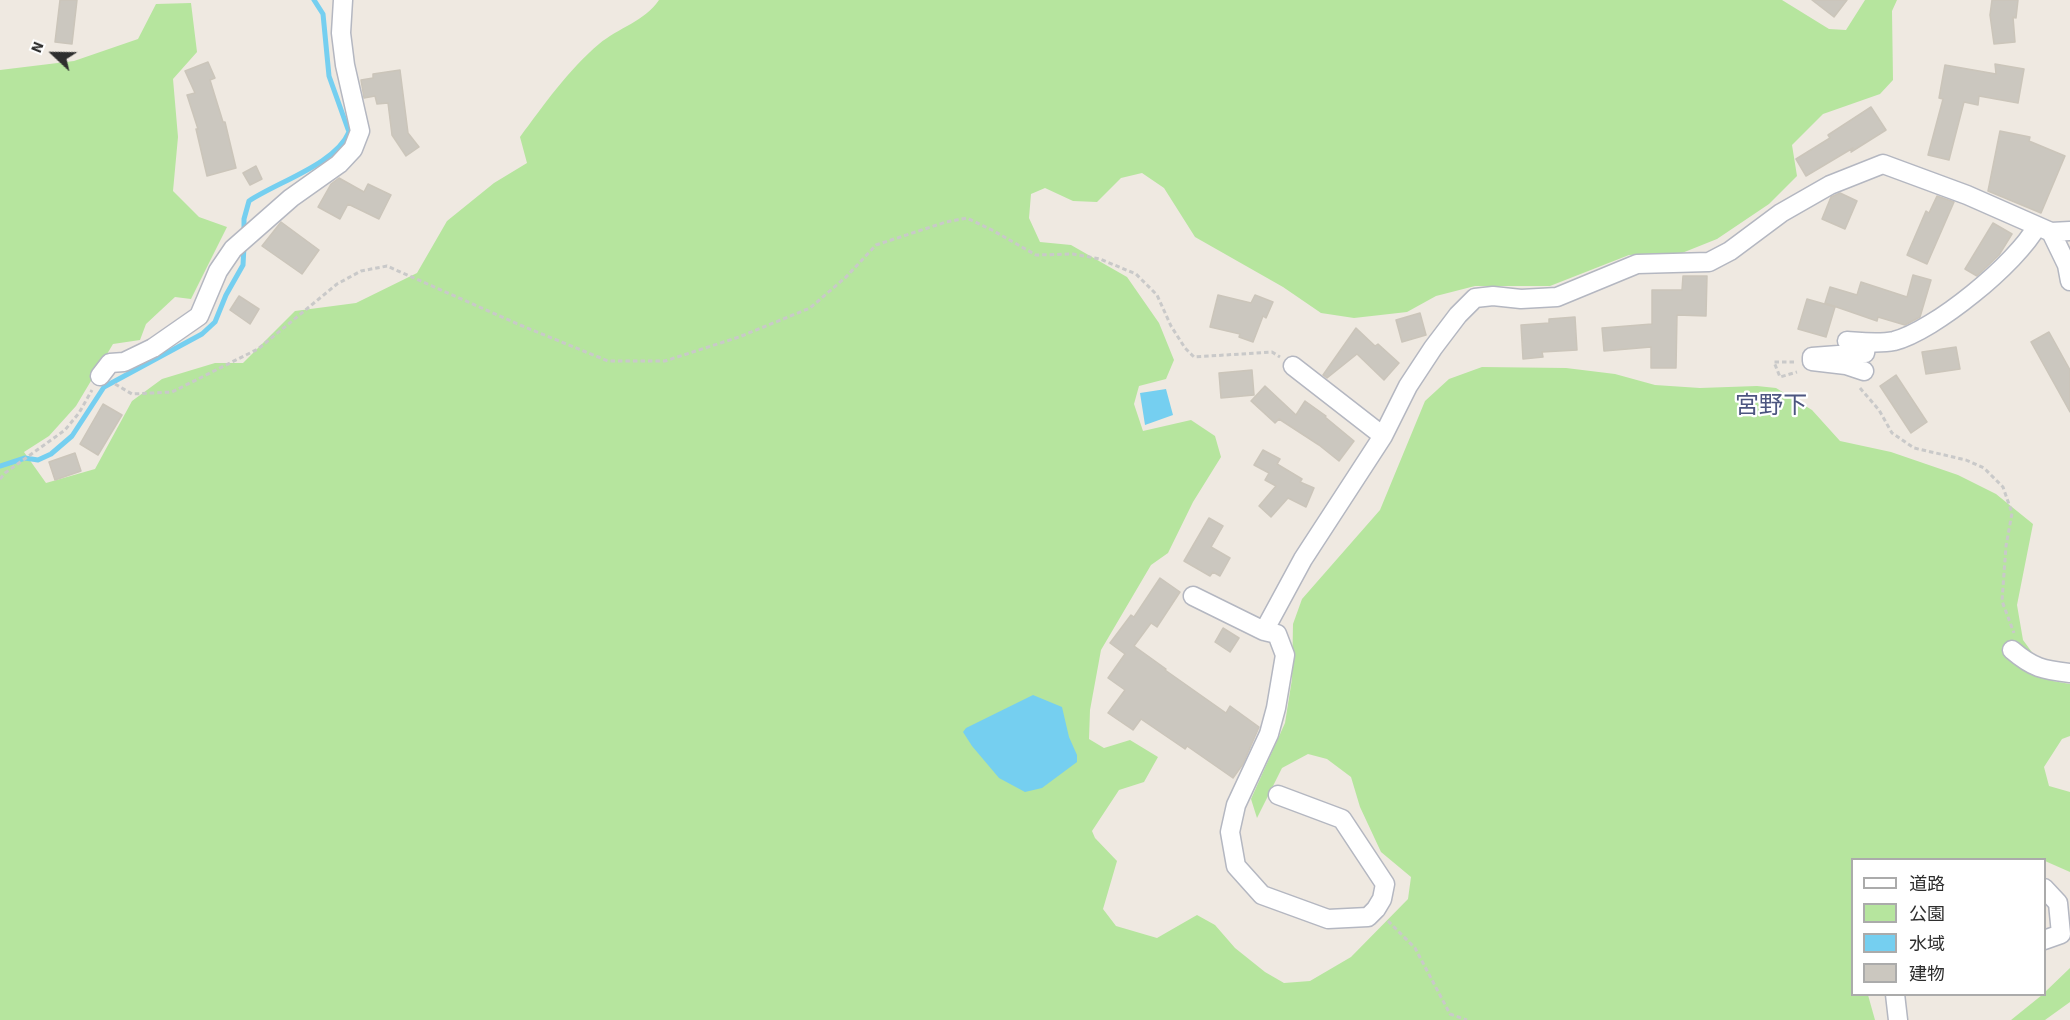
<!DOCTYPE html>
<html>
<head>
<meta charset="utf-8">
<style>
  body { margin:0 }
  #map { position:relative; width:2070px; height:1020px; overflow:hidden; background:#efe9e1; font-family:"Source Sans 3","Noto Sans JP",sans-serif }
  canvas { display:block }
  .legend { position:absolute; left:1851px; top:858px; width:195px; height:138px; box-sizing:border-box; background:#fff; border:2px solid #ababab; margin:0; padding:8px 10px; list-style:none; font-size:18px; color:#2e2e2e }
  .legend li { display:flex; align-items:center; gap:12px; height:30px }
  .legend b { width:30px; border:2px solid #ababab }
  .north { position:absolute; left:24px; top:24px; width:60px; height:60px; -webkit-text-stroke:4px #fff; paint-order:stroke; rotate:292deg; font-size:16px; font-weight:700; line-height:24px; text-align:center; color:#2e2e2e }
  .north::after { content:''; display:block; margin:auto; width:21px; height:27px; background:#2e2e2e; clip-path:polygon(50% 0,100% 100%,50% 72%,0 100%) }
</style>
</head>
<body>
<div id="map">
<canvas width="2070" height="1020"></canvas>
<ul class="legend">
<li><b style="height:8px;background:#fff"></b>道路</li>
<li><b style="height:16px;background:#b6e59e"></b>公園</li>
<li><b style="height:16px;background:#75cff0"></b>水域</li>
<li><b style="height:16px;background:#cbc7bf"></b>建物</li>
</ul>
<div class="north">N</div>
</div>
<script>
const ctx = document.querySelector('canvas').getContext('2d');
ctx.lineJoin = 'round';
function fillPath(path, color) {
  ctx.fillStyle = color;
  ctx.fill(path, 'evenodd');
}
function strokePath(path, color, width, dash) {
  ctx.strokeStyle = color;
  ctx.lineWidth = width;
  ctx.lineCap = dash ? 'butt' : 'round';
  ctx.setLineDash(dash || []);
  ctx.stroke(path);
}
function drawText(font, color, halo, rows, align = 'center') {
  ctx.font = font + ' "Source Sans 3","Noto Sans JP",sans-serif';
  ctx.lineWidth = 4.5;
  ctx.setLineDash([]);
  ctx.textBaseline = 'middle';
  ctx.strokeStyle = halo;
  ctx.fillStyle = color;
  for (const [text, x, y, turn = 0] of rows) {
    ctx.save();
    ctx.translate(x, y);
    ctx.rotate((+turn || 0) * Math.PI / 180);
    ctx.textAlign = isNaN(turn) ? turn : align;
    if (halo) ctx.strokeText(text, 0, 0);
    ctx.fillText(text, 0, 0);
    ctx.restore();
  }
}
const green = new Path2D(`
  M 659,0 L 1782,0 L 1829,29 L 1846,30 L 1865,0 L 1897,0 L 1892,11 L 1893,80 L 1880,94 L 1823,114 L 1792,145 L 1797,176 L 1769,204 L 1717,239 L 1682,253 L 1629,255 L 1550,286 L 1475,286 L 1436,296 L 1407,312 L 1354,318 L 1321,313 L 1283,287 L 1195,237 L 1164,188 L 1142,173 L 1121,178 L 1097,202 L 1073,201 L 1045,188 L 1031,194 L 1029,218 L 1040,242 L 1071,245 L 1127,277 L 1159,323 L 1174,360 L 1166,379 L 1139,386 L 1134,404 L 1143,431 L 1191,420 L 1215,436 L 1221,457 L 1193,502 L 1168,553 L 1151,565 L 1101,650 L 1090,710 L 1089,739 L 1104,748 L 1130,740 L 1158,757 L 1144,782 L 1119,790 L 1092,831 L 1095,838 L 1117,861 L 1103,909 L 1116,926 L 1157,938 L 1197,915 L 1215,925 L 1235,948 L 1265,972 L 1284,983 L 1310,981 L 1351,957 L 1408,899 L 1411,877 L 1381,852 L 1360,807 L 1351,777 L 1327,759 L 1308,754 L 1282,768 L 1257,818 L 1251,799 L 1285,723 L 1292,679 L 1293,624 L 1302,599 L 1380,510 L 1425,401 L 1449,379 L 1482,367 L 1566,368 L 1615,374 L 1655,385 L 1700,388 L 1757,386 L 1776,388 L 1812,410 L 1840,441 L 1891,452 L 1958,475 L 1996,494 L 2033,524 L 2017,605 L 2023,640 L 2053,681 L 2070,684 L 2070,736 L 2062,739 L 2044,767 L 2049,786 L 2070,792 L 2070,872 L 2045,861 L 2044,860 L 1852,860 L 1852,994 L 1868,995 L 1875,1020 L 0,1020 L 0,70 L 74,61 L 138,39 L 156,4 L 191,3 L 197,52 L 173,79 L 178,137 L 173,191 L 199,217 L 227,227 L 191,299 L 175,297 L 146,324 L 140,340 L 113,344 L 76,406 L 49,436 L 24,452 L 46,483 L 95,469 L 132,401 L 162,379 L 215,363 L 243,363 L 295,311 L 356,303 L 417,273 L 447,221 L 494,183 L 527,163 L 520,137 C 543,106 569,69 599,44 C 618,28 645,21 659,0 Z
  M 2070,968 L 2070,1002 L 2045,1020 L 2011,1020 L 2042,995 L 2044,994 L 2045,992 Z`);
const water = new Path2D(`
  M 1166,389 L 1173,415 L 1145,425 L 1140,393 Z
  M 1033,695 L 1062,707 L 1069,737 L 1077,755 L 1077,762 L 1042,788 L 1025,792 L 999,778 L 972,746 L 963,732 L 966,728 Z`);
const stream = new Path2D(`
  M 244,233 L 244,219 L 249,201 C 277,182 336,164 349,132 L 329,76 L 323,14 L 314,0
  M 0,466 L 25,458 L 38,460 L 51,454 L 72,436 L 104,387 L 202,334 L 215,322 L 226,295 L 243,265 L 244,246`);
const building = new Path2D(`
  M 60,0 L 77,0 L 72,44 L 55,42 Z
  M 1812,0 L 1847,0 L 1834,17 Z
  M 1992,0 L 2018,0 L 2016,18 L 2013,17 L 2015,42 L 1994,44 L 1990,15 Z
  M 208,62 L 215,78 L 210,80 L 223,122 L 225,122 L 236,168 L 207,176 L 196,129 L 198,129 L 187,95 L 195,93 L 185,71 Z
  M 1995,64 L 2024,69 L 2018,103 L 1979,96 L 1978,105 L 1964,102 L 1949,160 L 1928,155 L 1943,99 L 1939,98 L 1945,65 L 1996,74 Z
  M 400,70 L 408,133 L 419,147 L 406,156 L 392,135 L 388,103 L 377,104 L 375,96 L 364,98 L 361,80 L 373,78 L 373,74 Z
  M 1871,107 L 1886,130 L 1851,152 L 1853,148 L 1806,176 L 1796,159 L 1830,138 L 1828,135 Z
  M 2000,131 L 2030,137 L 2029,141 L 2065,156 L 2041,213 L 1988,191 Z
  M 256,166 L 262,179 L 250,185 L 243,173 Z
  M 339,178 L 364,192 L 368,184 L 391,195 L 379,219 L 348,204 L 340,219 L 318,207 L 331,184 Z
  M 1840,193 L 1857,201 L 1845,229 L 1822,219 L 1831,197 Z
  M 1937,196 L 1954,202 L 1927,264 L 1907,255 L 1926,211 L 1929,213 Z
  M 281,222 L 319,250 L 302,274 L 262,246 Z
  M 1993,223 L 2012,234 L 1999,255 L 1977,276 L 1965,269 Z
  M 1913,275 L 1931,280 L 1920,317 L 1905,325 L 1878,317 L 1877,321 L 1825,303 L 1830,287 L 1857,295 L 1861,282 L 1907,297 Z
  M 1683,276 L 1707,276 L 1706,316 L 1677,315 L 1676,368 L 1651,368 L 1651,347 L 1604,351 L 1602,328 L 1652,324 L 1652,290 L 1682,290 Z
  M 1218,295 L 1251,303 L 1255,295 L 1273,302 L 1266,318 L 1263,316 L 1253,342 L 1239,337 L 1240,334 L 1210,327 Z
  M 239,296 L 259,309 L 250,324 L 230,310 Z
  M 1807,299 L 1835,307 L 1826,337 L 1798,329 Z
  M 1420,313 L 1426,335 L 1402,342 L 1396,320 Z
  M 1575,317 L 1577,350 L 1542,352 L 1543,357 L 1523,359 L 1521,325 L 1549,323 L 1549,319 Z
  M 1356,328 L 1375,346 L 1378,344 L 1399,363 L 1384,380 L 1357,354 L 1327,378 L 1323,375 Z
  M 2049,332 L 2070,370 L 2070,412 L 2031,342 Z
  M 1956,347 L 1960,369 L 1926,374 L 1922,352 Z
  M 1252,370 L 1254,395 L 1221,398 L 1219,373 Z
  M 1896,375 L 1927,422 L 1911,433 L 1880,386 Z
  M 1265,386 L 1296,415 L 1305,401 L 1326,416 L 1325,417 L 1354,441 L 1339,461 L 1319,445 L 1279,419 L 1275,423 L 1251,401 Z
  M 103,404 L 122,415 L 98,455 L 80,444 Z
  M 1263,450 L 1280,459 L 1277,464 L 1302,479 L 1300,482 L 1314,488 L 1306,507 L 1288,498 L 1271,517 L 1259,506 L 1276,486 L 1265,480 L 1269,473 L 1254,465 Z
  M 75,453 L 81,471 L 55,480 L 49,462 Z
  M 1209,518 L 1223,526 L 1211,547 L 1230,558 L 1220,576 L 1213,572 L 1210,576 L 1184,561 Z
  M 1160,578 L 1180,592 L 1157,627 L 1151,623 L 1134,646 L 1166,669 L 1165,670 L 1226,713 L 1230,706 L 1259,727 L 1243,764 L 1233,778 L 1187,746 L 1185,749 L 1141,719 L 1133,730 L 1108,713 L 1125,690 L 1108,678 L 1125,654 L 1110,643 L 1131,615 L 1134,617 Z
  M 1223,628 L 1239,638 L 1230,652 L 1215,642 Z`);
const path = new Path2D(`
  M 1794,362 L 1774,362 L 1780,377 L 1797,372
  M 115,384 L 132,394 L 172,392 L 258,349 L 337,284 L 361,271 L 387,266 L 520,325 L 608,361 L 665,361 L 739,337 L 810,308 L 846,277 L 876,245 L 946,222 L 967,218 L 992,230 L 1036,255 L 1073,254 L 1100,259 L 1136,274 L 1157,295 L 1171,326 L 1185,348 L 1194,357 L 1272,352 L 1280,357
  M 1860,388 L 1879,410 L 1892,433 L 1914,448 L 1966,460 L 1984,468 L 2003,487 L 2012,513 L 2006,546 L 2002,601 L 2014,633
  M 0,479 L 5,473 L 65,430 L 79,413 L 92,390
  M 1388,921 L 1415,948 L 1450,1014 L 1467,1020`);
const minor = new Path2D(`
  M 2051,232 L 2067,265 L 2070,281
  M 1847,341 C 1862,342 1879,344 1894,341 C 1934,331 2017,263 2037,226
  M 1293,366 L 1383,436 L 1408,386 L 1433,348 L 1458,315 L 1475,298 L 1493,296 L 1521,299 L 1557,297 L 1637,264 L 1709,262 L 1730,251 L 1781,213 L 1830,185 L 1883,164 L 1967,195 L 2051,232 L 2070,231
  M 1864,371 L 1846,365 L 1812,361 L 1812,357 L 1865,353 L 1866,347
  M 100,376 L 110,363 L 124,362 L 153,348 L 199,316 L 218,271 L 233,249 L 291,198 L 339,164 L 353,149 L 360,131 L 345,65 L 341,33 L 343,0
  M 1193,596 L 1264,631 L 1303,559 L 1383,436
  M 1264,631 L 1277,634 L 1285,655 L 1276,708 L 1269,734 L 1236,805 L 1230,832 L 1236,866 L 1262,895 L 1328,919 L 1368,917 L 1376,909 L 1382,899 L 1385,884 L 1342,819 L 1278,795
  M 2012,650 C 2033,668 2043,670 2070,673
  M 2044,888 L 2058,903 L 2061,934 L 2044,940
  M 1895,994 L 1898,1020`);
const quarterNames = [
  ["宮野下",1771,408]
];
fillPath(green, '#b6e59e');
fillPath(water, '#75cff0');
strokePath(stream, '#75cff0', 5);
fillPath(building, '#cbc7bf');
strokePath(building, '#cbc5ba', 1.5);
strokePath(minor, '#b4b7c1', 21);
strokePath(path, '#c9c9c9', 3, [4.5, 3]);
strokePath(minor, '#fff', 18);
drawText('24px', '#4d5680', '#fff', quarterNames);
</script>
</body>
</html>
